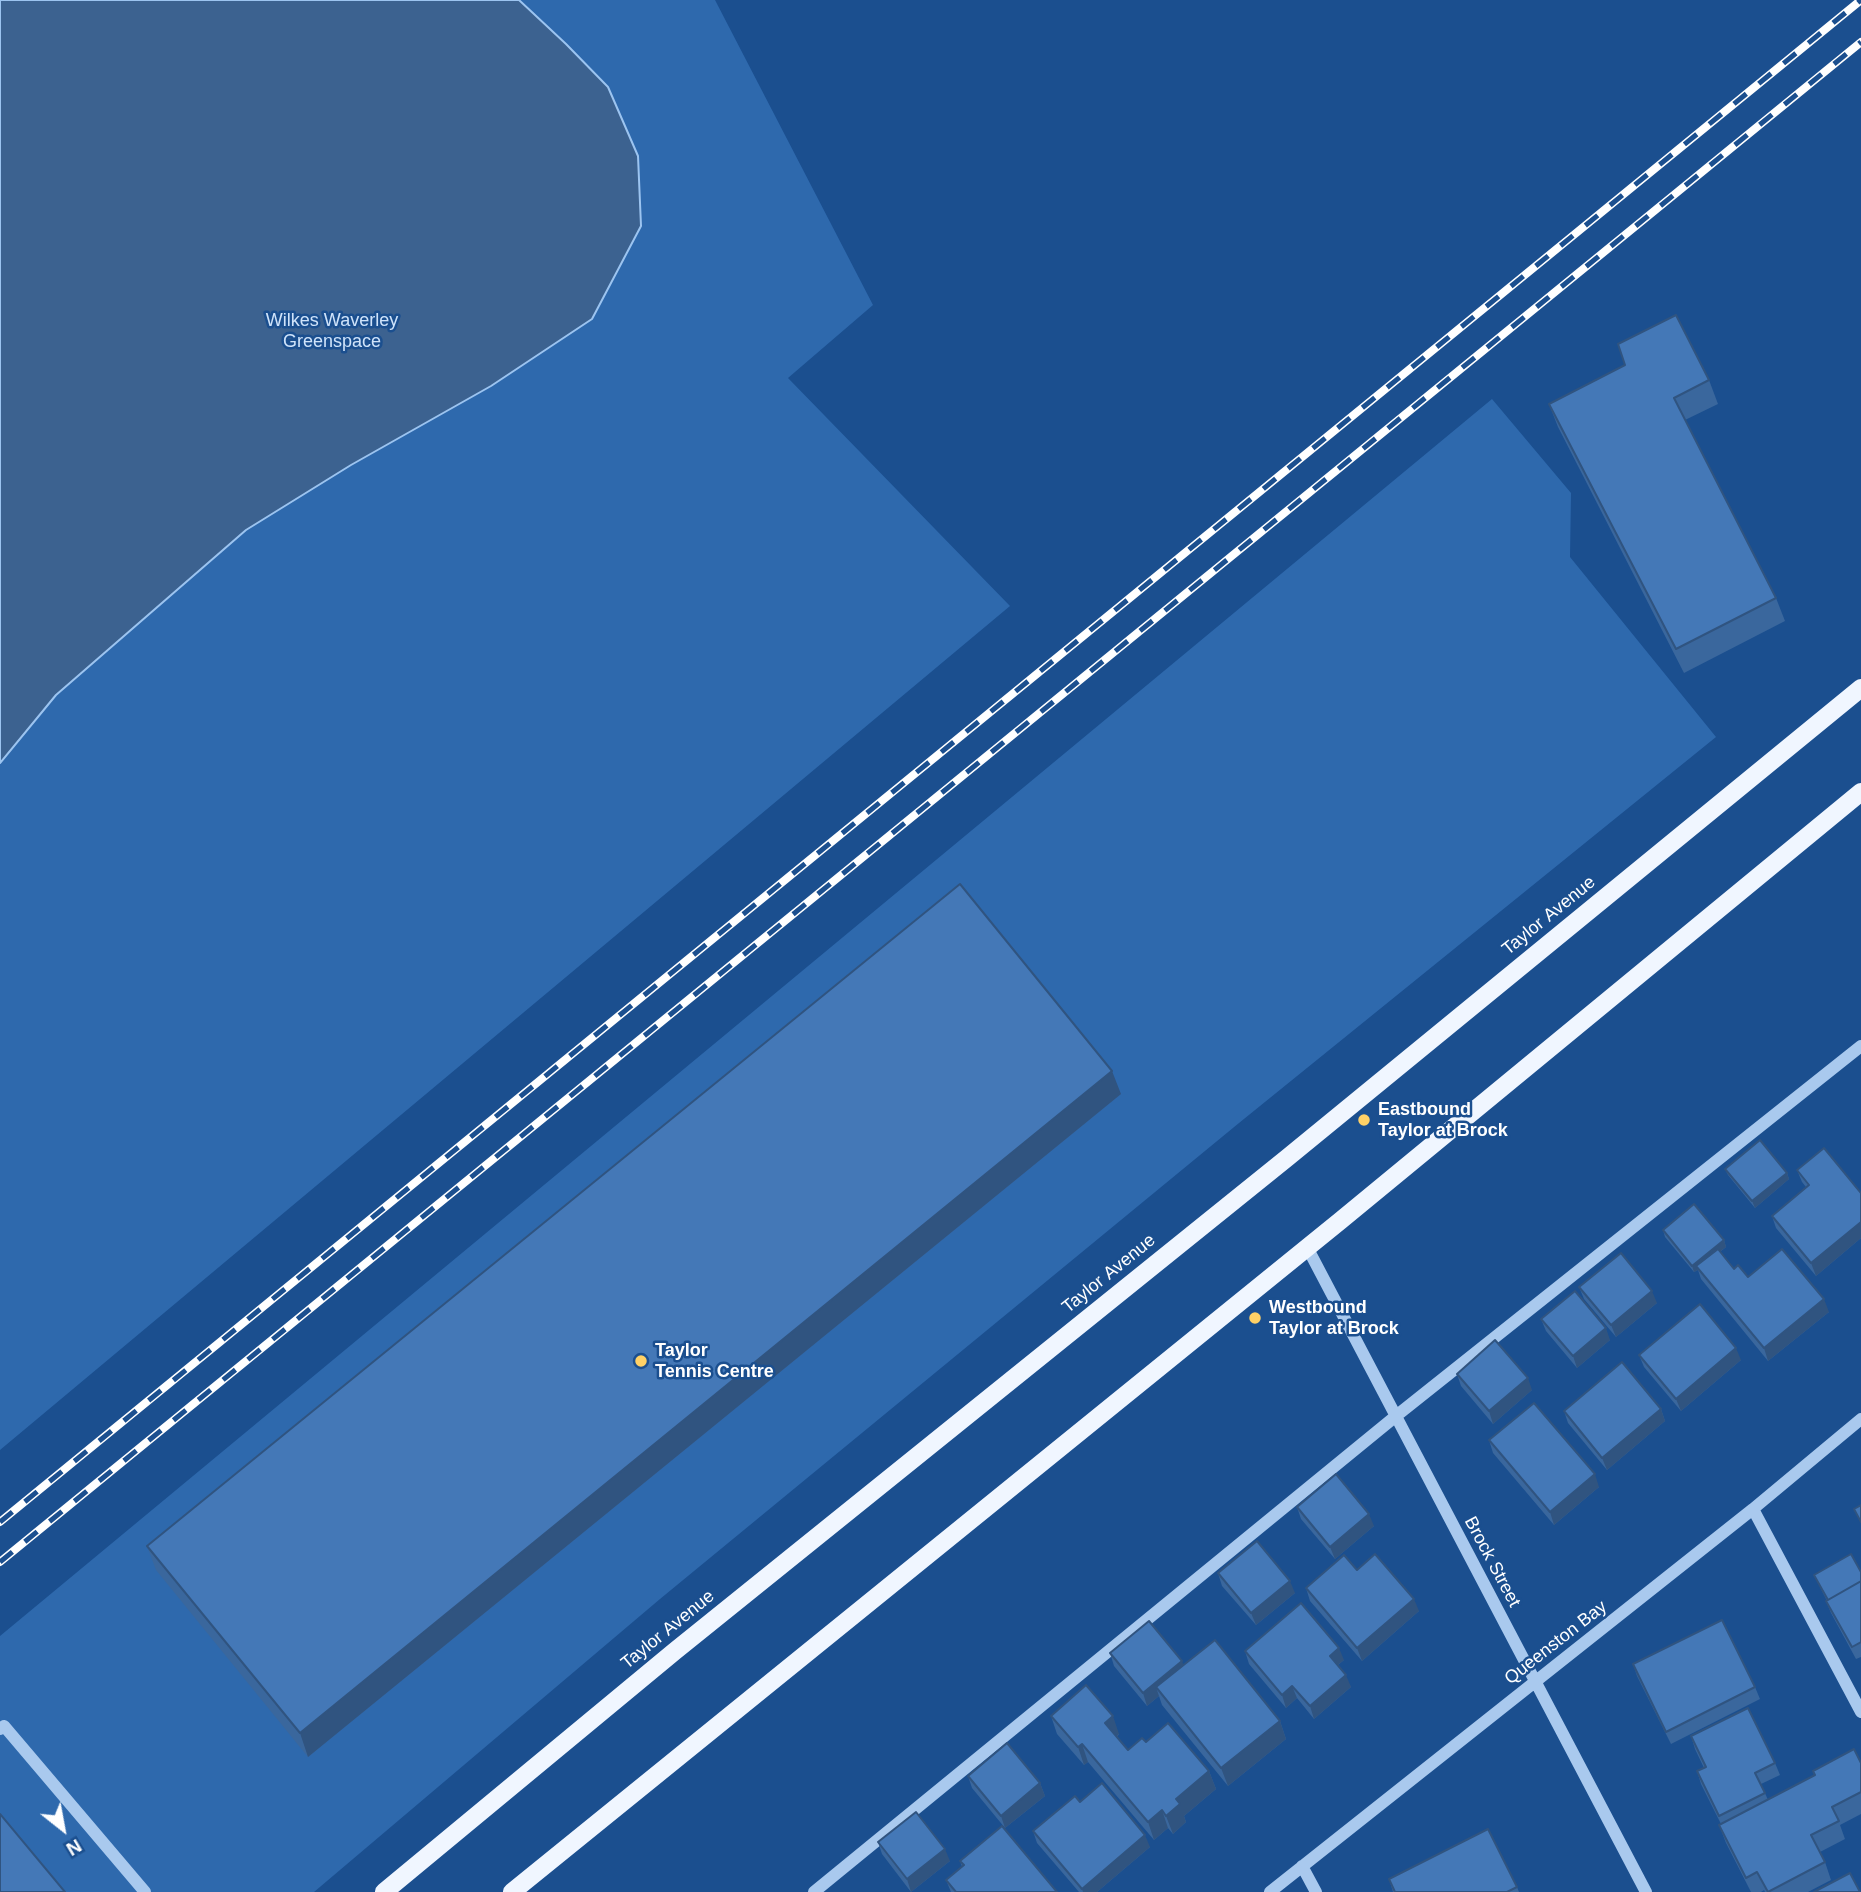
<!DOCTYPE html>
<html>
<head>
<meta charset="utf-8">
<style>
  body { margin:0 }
  #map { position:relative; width:1861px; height:1892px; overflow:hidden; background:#1b4f8f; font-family:Arial,sans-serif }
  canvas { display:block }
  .north { position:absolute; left:28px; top:1794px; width:70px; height:70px; -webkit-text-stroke:5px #1b4f8f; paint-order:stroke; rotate:149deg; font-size:19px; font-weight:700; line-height:28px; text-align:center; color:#fff }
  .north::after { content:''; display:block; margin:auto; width:24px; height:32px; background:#fff; clip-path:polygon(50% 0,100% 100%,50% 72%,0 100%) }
</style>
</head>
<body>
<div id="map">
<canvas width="1861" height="1892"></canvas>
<div class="north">N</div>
</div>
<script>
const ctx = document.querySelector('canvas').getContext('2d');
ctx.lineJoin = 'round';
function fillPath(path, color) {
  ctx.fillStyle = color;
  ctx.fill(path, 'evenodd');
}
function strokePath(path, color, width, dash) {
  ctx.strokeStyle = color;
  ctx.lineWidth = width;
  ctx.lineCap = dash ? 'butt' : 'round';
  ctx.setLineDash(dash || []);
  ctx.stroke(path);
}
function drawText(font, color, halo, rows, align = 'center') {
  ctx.font = font + ' Arial,sans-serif';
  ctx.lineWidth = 5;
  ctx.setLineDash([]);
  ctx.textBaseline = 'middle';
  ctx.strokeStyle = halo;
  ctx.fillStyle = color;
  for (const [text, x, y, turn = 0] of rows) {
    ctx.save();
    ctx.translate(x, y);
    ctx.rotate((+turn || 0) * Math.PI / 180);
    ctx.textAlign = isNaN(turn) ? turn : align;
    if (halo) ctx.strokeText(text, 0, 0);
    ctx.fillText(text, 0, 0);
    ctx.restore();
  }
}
const green = new Path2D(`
  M 0,0 L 715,0 L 873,305 L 788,378 L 1010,606 L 0,1450 Z
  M 1492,399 L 1571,493 L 1570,557 L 1716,737 L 1239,1123 L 660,1599 L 314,1892 L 0,1892 L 0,1636 Z`);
const water = new Path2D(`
  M 0,0 L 519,0 L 566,44 L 608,87 L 638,156 L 641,226 L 592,319 L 491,386 L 351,465 L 246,530 L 56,695 L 0,763 Z`);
const minor = new Path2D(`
  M 1307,1247 L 1646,1892
  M 1753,1509 L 1861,1712
  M 0,1729 L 4,1726 L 145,1892
  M 1302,1866 L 1316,1892
  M 814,1892 L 1396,1416 L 1861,1046
  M 1270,1892 L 1753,1509 L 1861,1419`);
const major = new Path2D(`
  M 384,1892 L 675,1651 L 1287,1158 L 1861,688
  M 512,1892 L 1340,1221 L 1861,792`);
const rail = new Path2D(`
  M 0,1522 L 1861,0
  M 0,1562 L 1861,42`);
const wall = new Path2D(`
  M 1709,380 L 1718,404 L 1685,420 L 1776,598 L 1785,621 L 1684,673 L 1558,427 L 1549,404 Z
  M 1121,1094 L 308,1757 L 156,1570 L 147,1546 Z
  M 1725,1169 L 1787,1173 L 1789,1179 L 1755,1208 L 1728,1175 Z
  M 1797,1170 L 1861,1193 L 1861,1238 L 1816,1276 L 1776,1228 L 1772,1216 L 1806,1187 L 1802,1182 Z
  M 1663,1230 L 1724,1240 L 1726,1247 L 1720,1252 L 1734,1269 L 1748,1277 L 1829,1312 L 1768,1361 L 1701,1279 L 1698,1270 L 1694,1272 L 1665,1237 Z
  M 1579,1287 L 1657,1303 L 1616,1337 L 1584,1299 Z
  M 1541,1319 L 1610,1340 L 1577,1368 L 1546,1331 Z
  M 1639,1355 L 1741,1360 L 1681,1411 L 1644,1367 Z
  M 1457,1374 L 1532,1390 L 1493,1424 L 1461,1386 Z
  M 1661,1409 L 1665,1421 L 1607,1470 L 1568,1423 L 1564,1411 Z
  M 1489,1440 L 1599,1487 L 1554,1525 L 1493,1453 Z
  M 1297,1507 L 1374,1526 L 1335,1559 L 1301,1519 Z
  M 1357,1570 L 1419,1611 L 1362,1661 L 1310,1601 L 1306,1588 Z
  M 1861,1572 L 1861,1657 L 1856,1659 L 1831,1613 L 1826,1601 L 1827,1601 L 1814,1575 Z
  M 1218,1573 L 1295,1593 L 1256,1625 L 1222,1586 Z
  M 1245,1651 L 1344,1660 L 1338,1665 L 1351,1687 L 1314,1719 L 1297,1698 L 1286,1708 L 1249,1664 Z
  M 1110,1653 L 1184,1665 L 1280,1721 L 1286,1739 L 1228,1786 L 1162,1705 L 1159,1696 L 1147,1706 L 1114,1666 Z
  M 1633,1664 L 1755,1687 L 1760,1699 L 1671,1744 L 1637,1676 Z
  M 1051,1716 L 1119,1734 L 1117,1737 L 1128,1750 L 1146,1742 L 1209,1771 L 1216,1789 L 1184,1816 L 1186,1822 L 1173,1834 L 1168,1828 L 1154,1840 L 1088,1762 L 1084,1765 L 1057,1734 Z
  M 1691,1736 L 1775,1763 L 1780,1775 L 1761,1784 L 1768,1800 L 1814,1775 L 1813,1771 L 1861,1763 L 1861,1814 L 1840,1825 L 1845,1839 L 1820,1852 L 1825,1862 L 1831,1880 L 1808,1892 L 1765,1892 L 1764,1890 L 1761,1892 L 1751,1892 L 1726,1843 L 1719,1825 L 1721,1824 L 1701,1784 L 1697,1771 L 1704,1768 L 1695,1749 Z
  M 968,1776 L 1040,1783 L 1045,1796 L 1005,1828 L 972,1788 Z
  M 1080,1802 L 1150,1847 L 1097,1892 L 1079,1892 L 1037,1843 L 1033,1831 Z
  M 878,1842 L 950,1861 L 911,1892 L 882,1854 Z
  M 960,1861 L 1057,1892 L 951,1892 L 946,1880 L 962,1867 Z
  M 1389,1879 L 1517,1887 L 1519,1892 L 1393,1892 Z`);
const shadedWall = new Path2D(`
  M 1112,1071 L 1121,1094 L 308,1757 L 300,1733 Z
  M 1787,1173 L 1789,1179 L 1755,1208 L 1752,1201 Z
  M 1861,1222 L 1861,1238 L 1816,1276 L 1811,1263 Z
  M 1724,1240 L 1726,1247 L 1698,1269 L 1696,1266 L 1698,1270 L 1694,1272 L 1692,1266 Z
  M 1652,1291 L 1657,1303 L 1616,1337 L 1611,1325 Z
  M 1824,1299 L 1829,1312 L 1768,1361 L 1764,1348 Z
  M 1606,1328 L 1610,1340 L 1577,1368 L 1573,1356 Z
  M 1736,1348 L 1741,1360 L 1681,1411 L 1676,1399 Z
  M 1528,1378 L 1532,1390 L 1493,1424 L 1489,1411 Z
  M 1661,1409 L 1665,1421 L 1607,1470 L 1602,1458 Z
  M 1595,1474 L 1599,1487 L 1554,1525 L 1550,1512 Z
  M 1369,1514 L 1374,1526 L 1335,1559 L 1330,1547 Z
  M 1290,1581 L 1295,1593 L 1256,1625 L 1251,1613 Z
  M 1414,1599 L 1419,1611 L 1362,1661 L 1357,1648 Z
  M 1339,1648 L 1344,1660 L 1334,1668 L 1330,1656 Z
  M 1182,1661 L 1187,1673 L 1156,1687 L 1159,1696 L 1147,1706 L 1143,1693 Z
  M 1346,1675 L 1351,1687 L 1314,1719 L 1310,1706 Z
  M 1292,1686 L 1297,1698 L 1286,1708 L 1282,1695 Z
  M 1113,1716 L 1119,1734 L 1112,1741 L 1105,1723 Z
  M 1280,1721 L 1286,1739 L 1228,1786 L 1221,1768 Z
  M 1082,1744 L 1088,1762 L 1084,1765 L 1078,1747 Z
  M 1209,1771 L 1216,1789 L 1184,1816 L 1186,1822 L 1173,1834 L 1166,1816 L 1176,1799 Z
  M 1040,1783 L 1045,1796 L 1005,1828 L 1001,1816 Z
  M 1162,1810 L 1168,1828 L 1154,1840 L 1148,1822 Z
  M 1145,1835 L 1150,1847 L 1097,1892 L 1083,1892 L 1082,1889 Z
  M 945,1849 L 950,1861 L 911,1892 L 907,1879 Z`);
const building = new Path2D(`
  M 1676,315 L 1709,380 L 1674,398 L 1776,598 L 1676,649 L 1549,404 L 1625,365 L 1618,344 Z
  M 960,884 L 1112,1071 L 300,1733 L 147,1546 Z
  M 1760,1140 L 1787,1173 L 1752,1201 L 1725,1169 Z
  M 1824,1148 L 1861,1193 L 1861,1222 L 1811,1263 L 1772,1216 L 1809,1185 L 1797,1170 Z
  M 1694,1204 L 1724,1240 L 1692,1266 L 1663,1230 Z
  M 1718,1249 L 1734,1269 L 1738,1265 L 1748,1277 L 1782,1249 L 1824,1299 L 1764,1348 L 1696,1266 Z
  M 1621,1253 L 1652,1291 L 1611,1325 L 1579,1287 Z
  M 1575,1291 L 1606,1328 L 1573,1356 L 1541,1319 Z
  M 1700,1304 L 1736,1348 L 1676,1399 L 1639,1355 Z
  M 1495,1340 L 1528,1378 L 1489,1411 L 1457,1374 Z
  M 1622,1362 L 1661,1409 L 1602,1458 L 1564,1411 Z
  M 1534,1403 L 1595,1474 L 1550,1512 L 1489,1440 Z
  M 1336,1474 L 1369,1514 L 1330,1547 L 1297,1507 Z
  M 1861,1505 L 1861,1522 L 1854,1509 Z
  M 1257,1541 L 1290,1581 L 1251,1613 L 1218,1573 Z
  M 1375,1554 L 1414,1599 L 1357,1648 L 1306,1588 L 1344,1555 L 1357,1570 Z
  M 1851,1554 L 1861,1572 L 1861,1581 L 1828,1600 L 1814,1575 Z
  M 1861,1581 L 1861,1642 L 1852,1647 L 1826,1601 Z
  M 1301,1603 L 1339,1648 L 1330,1656 L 1346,1675 L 1310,1706 L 1292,1686 L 1282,1695 L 1245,1651 Z
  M 1722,1620 L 1755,1687 L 1666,1732 L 1633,1664 Z
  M 1149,1621 L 1182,1661 L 1143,1693 L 1110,1653 Z
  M 1215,1640 L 1280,1721 L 1221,1768 L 1156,1687 Z
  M 1086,1685 L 1113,1716 L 1105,1723 L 1128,1750 L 1142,1738 L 1146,1742 L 1168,1723 L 1209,1771 L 1176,1799 L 1180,1804 L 1166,1816 L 1162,1810 L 1148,1822 L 1082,1744 L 1078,1747 L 1051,1716 Z
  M 1748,1708 L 1775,1763 L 1755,1773 L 1765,1793 L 1719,1816 L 1697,1771 L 1706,1767 L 1691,1736 Z
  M 1007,1743 L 1040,1783 L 1001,1816 L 968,1776 Z
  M 1854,1749 L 1861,1763 L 1861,1792 L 1832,1807 L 1839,1821 L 1811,1835 L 1825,1862 L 1768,1892 L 1757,1872 L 1746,1878 L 1719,1825 L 1815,1775 L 1813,1771 Z
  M 1102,1783 L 1145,1835 L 1082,1889 L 1033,1831 L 1075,1796 L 1080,1802 Z
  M 916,1812 L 945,1849 L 907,1879 L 878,1842 Z
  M 0,1814 L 65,1892 L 0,1892 Z
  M 1002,1826 L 1057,1892 L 956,1892 L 946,1880 L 964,1865 L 960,1861 Z
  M 1488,1829 L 1517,1887 L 1507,1892 L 1395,1892 L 1389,1879 Z
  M 1850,1873 L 1860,1892 L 1814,1892 Z`);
const markers = [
  [1364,1120,7,"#ffd166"],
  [1255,1318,7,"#ffd166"],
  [641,1361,7,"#ffd166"]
];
const parkNames = [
  ["Wilkes Waverley",332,321],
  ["Greenspace",332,342]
];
const streetNames = [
  ["Taylor Avenue",1549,916,-39],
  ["Taylor Avenue",1109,1274,-39],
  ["Brock Street",1492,1562,62],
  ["Taylor Avenue",668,1630,-39],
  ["Queenston Bay",1556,1643,-38]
];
const poiNames = [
  ["Eastbound",1378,1110],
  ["Taylor at Brock",1378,1131],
  ["Westbound",1269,1308],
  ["Taylor at Brock",1269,1329],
  ["Taylor",655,1351],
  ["Tennis Centre",655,1372]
];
fillPath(green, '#2e69ad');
fillPath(water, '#3c6290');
strokePath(water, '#9cc4f0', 2);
strokePath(minor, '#a9c9ee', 12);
strokePath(major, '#f0f6ff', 18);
strokePath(rail, '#fff', 8);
strokePath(rail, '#1b4f8f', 5, [16]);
fillPath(wall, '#3a679d');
fillPath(shadedWall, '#305480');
fillPath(building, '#4478b7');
strokePath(building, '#305480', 2);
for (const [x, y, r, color] of markers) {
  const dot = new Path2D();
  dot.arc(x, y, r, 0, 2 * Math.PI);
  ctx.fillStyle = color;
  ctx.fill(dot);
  strokePath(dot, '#1b4f8f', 2.5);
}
drawText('18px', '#cfe3fa', '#1b4f8f', parkNames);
drawText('18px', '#fff', '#1b4f8f', streetNames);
drawText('bold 18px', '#fff', '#1b4f8f', poiNames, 'left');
</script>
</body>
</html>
